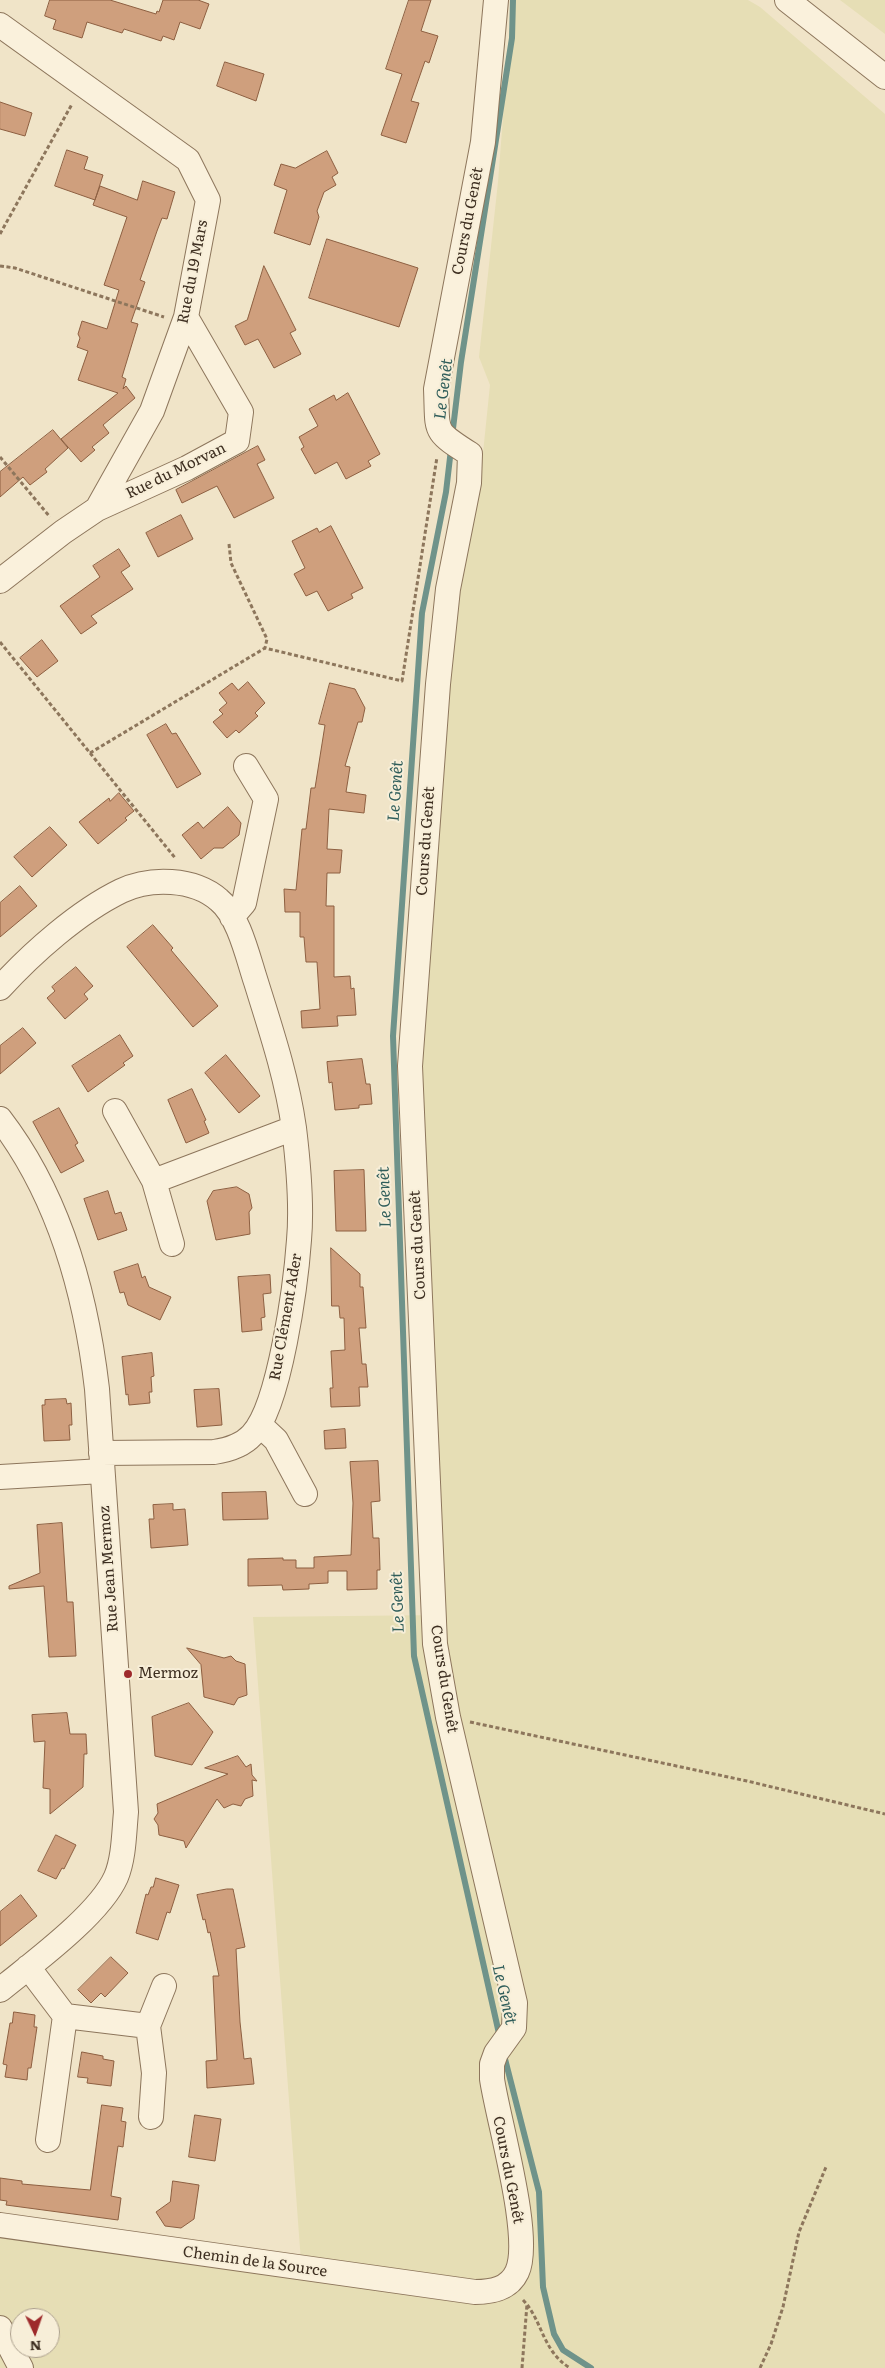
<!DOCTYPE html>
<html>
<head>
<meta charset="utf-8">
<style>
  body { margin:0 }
  #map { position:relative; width:885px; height:2368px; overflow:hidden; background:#f0e4c8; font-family:Literata,serif }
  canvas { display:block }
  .north { position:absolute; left:10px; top:2308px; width:50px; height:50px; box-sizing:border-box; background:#f7eed8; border:1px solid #ada18e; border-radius:50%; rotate:177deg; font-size:14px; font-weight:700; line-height:20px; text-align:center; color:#3d2e20 }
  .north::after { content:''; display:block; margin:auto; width:18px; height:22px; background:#9e2a2b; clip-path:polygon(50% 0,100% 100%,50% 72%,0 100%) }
</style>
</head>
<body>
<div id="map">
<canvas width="885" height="2368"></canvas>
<div class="north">N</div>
</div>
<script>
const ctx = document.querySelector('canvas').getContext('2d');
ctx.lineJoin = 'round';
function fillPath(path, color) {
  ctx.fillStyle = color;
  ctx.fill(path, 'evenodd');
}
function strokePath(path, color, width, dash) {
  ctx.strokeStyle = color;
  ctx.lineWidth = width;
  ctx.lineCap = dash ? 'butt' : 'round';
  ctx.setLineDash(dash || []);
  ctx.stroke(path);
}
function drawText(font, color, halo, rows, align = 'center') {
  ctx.font = font + ' Literata,serif';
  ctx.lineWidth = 4;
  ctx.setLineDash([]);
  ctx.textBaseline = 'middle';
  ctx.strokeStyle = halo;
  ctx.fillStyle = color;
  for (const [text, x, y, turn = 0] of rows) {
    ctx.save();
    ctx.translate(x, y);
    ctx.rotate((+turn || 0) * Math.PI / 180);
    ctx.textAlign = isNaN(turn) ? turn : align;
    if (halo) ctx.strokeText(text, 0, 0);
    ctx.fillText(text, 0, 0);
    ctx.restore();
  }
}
const farmland = new Path2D(`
  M 512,0 L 748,0 L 760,7 L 885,114 L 885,2368 L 0,2368 L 0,2234 L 302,2275 L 253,1617 L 442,1615 L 414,1061 L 456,617 L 480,482 L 490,385 L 479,357 L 498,182 ZM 20,2318 L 50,2318 L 50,2348 L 20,2348 Z
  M 840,0 L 885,0 L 885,34 Z`);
const stream = new Path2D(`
  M 452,437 L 461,362 L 512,38 L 513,0
  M 451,449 L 446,492 L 422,613 L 393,1036 L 414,1656 L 500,2038
  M 504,2055 L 539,2192 L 543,2287 L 554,2334 L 563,2350 L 591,2368`);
const building = new Path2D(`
  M 50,0 L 110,0 L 156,14 L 157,11 L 159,12 L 163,0 L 198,0 L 209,4 L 200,29 L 180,22 L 174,40 L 163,36 L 161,41 L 124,29 L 122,33 L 87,22 L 82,38 L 53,29 L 56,20 L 45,16 Z
  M 409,0 L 431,0 L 421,31 L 438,36 L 429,63 L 425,61 L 411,101 L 419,103 L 406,143 L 381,135 L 402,74 L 386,69 Z
  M 225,62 L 264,74 L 256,101 L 217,86 Z
  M 0,102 L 32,113 L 25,136 L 0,129 Z
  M 67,150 L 88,157 L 84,169 L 103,175 L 95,200 L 55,186 Z
  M 327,151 L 338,173 L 332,177 L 336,185 L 324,192 L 317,211 L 319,217 L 310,245 L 274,233 L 287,190 L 274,185 L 281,164 L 295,168 Z
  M 143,181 L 175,192 L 167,219 L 162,218 L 157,231 L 140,280 L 145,282 L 131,322 L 138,324 L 122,377 L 126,379 L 123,389 L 126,386 L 135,398 L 103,425 L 109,433 L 92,447 L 95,450 L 81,462 L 61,439 L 118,393 L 78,380 L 88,351 L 77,347 L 80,338 L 78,334 L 82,321 L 107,329 L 119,290 L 104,285 L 127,217 L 93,205 L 100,186 L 137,200 Z
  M 327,239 L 418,268 L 399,327 L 309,298 Z
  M 264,266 L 296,330 L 290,333 L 301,354 L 274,368 L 258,339 L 245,345 L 235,326 L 247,320 Z
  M 348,393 L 380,454 L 368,461 L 371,466 L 346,479 L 337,462 L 315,474 L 301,449 L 304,447 L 299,437 L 318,426 L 309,409 L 334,395 L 336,400 Z
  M 53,430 L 68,448 L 45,469 L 47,472 L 30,485 L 23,477 L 0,497 L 0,472 Z
  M 258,446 L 265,460 L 257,464 L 274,498 L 234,518 L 217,486 L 182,503 L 176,490 Z
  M 181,515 L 193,539 L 158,557 L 146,533 Z
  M 331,526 L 363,588 L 351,594 L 353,598 L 328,611 L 317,591 L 306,596 L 294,574 L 305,568 L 292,541 L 317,528 L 319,532 Z
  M 119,549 L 130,566 L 121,572 L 133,589 L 91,616 L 97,623 L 81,634 L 60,606 L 100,577 L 93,566 Z
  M 42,640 L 58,661 L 37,677 L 20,658 Z
  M 248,682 L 265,703 L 255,713 L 258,716 L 239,733 L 236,730 L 227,738 L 213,722 L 223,714 L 219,710 L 227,703 L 219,693 L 232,683 L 238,690 Z
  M 330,683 L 355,689 L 365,708 L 362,722 L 358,722 L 345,766 L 350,767 L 346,792 L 366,795 L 364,813 L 329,809 L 327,849 L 342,850 L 340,873 L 327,873 L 326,906 L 334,906 L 334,977 L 350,976 L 351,989 L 354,988 L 356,1015 L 337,1016 L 338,1026 L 302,1028 L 301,1011 L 320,1009 L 317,962 L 306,962 L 304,937 L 300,937 L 300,912 L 285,912 L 284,889 L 296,890 L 302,829 L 306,829 L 311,788 L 315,788 L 325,725 L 319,724 Z
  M 166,724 L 172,734 L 176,733 L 201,774 L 177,788 L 147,735 Z
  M 119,793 L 134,811 L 125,818 L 127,820 L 98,844 L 79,822 L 109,798 L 110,801 Z
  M 228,807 L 241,823 L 239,835 L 223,848 L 214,848 L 201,859 L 182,835 L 198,822 L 203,828 Z
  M 50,827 L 67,845 L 32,877 L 14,857 Z
  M 20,886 L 37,906 L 0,937 L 0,903 Z
  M 153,925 L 173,948 L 171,950 L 218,1006 L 193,1027 L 127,947 Z
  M 76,967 L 93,986 L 84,994 L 88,999 L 65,1019 L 47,998 L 55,991 L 52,987 Z
  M 23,1028 L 36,1043 L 0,1074 L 0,1046 Z
  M 120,1035 L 133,1056 L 123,1063 L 125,1065 L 88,1092 L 72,1066 Z
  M 226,1055 L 260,1096 L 239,1113 L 205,1073 Z
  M 362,1059 L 366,1084 L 370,1084 L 372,1104 L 359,1105 L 359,1108 L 335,1110 L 332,1082 L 329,1083 L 327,1062 Z
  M 192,1089 L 206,1120 L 204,1121 L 209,1133 L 186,1143 L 168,1100 Z
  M 59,1108 L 78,1143 L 75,1145 L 84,1161 L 61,1173 L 33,1122 Z
  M 364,1170 L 366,1231 L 336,1231 L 334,1171 Z
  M 237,1187 L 249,1194 L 252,1208 L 249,1212 L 250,1234 L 216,1240 L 207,1201 L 213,1191 Z
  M 108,1191 L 115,1214 L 121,1212 L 127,1230 L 98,1240 L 84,1199 Z
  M 331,1248 L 360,1274 L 360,1287 L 363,1287 L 366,1328 L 359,1328 L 362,1364 L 366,1364 L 368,1387 L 359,1387 L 360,1406 L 331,1407 L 330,1388 L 333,1388 L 331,1351 L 345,1350 L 344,1318 L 340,1318 L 339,1306 L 332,1306 Z
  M 138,1264 L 142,1278 L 145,1276 L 149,1287 L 171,1297 L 160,1320 L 128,1305 L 124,1292 L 120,1293 L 114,1272 Z
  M 270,1275 L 271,1293 L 263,1294 L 265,1317 L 261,1318 L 262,1330 L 242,1332 L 238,1277 Z
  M 152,1353 L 154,1376 L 151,1377 L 152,1392 L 149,1392 L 150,1403 L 129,1405 L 128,1394 L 126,1395 L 122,1357 Z
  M 219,1389 L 222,1425 L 197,1427 L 194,1390 Z
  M 66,1399 L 67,1404 L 71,1403 L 72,1425 L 69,1425 L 70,1440 L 44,1441 L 42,1405 L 45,1405 L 45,1400 Z
  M 345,1429 L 346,1448 L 325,1449 L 324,1431 Z
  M 378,1461 L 380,1501 L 371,1502 L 373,1538 L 379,1538 L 380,1570 L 377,1570 L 377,1589 L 347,1590 L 347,1571 L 328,1571 L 328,1583 L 309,1584 L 309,1589 L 283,1590 L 282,1585 L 248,1586 L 248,1559 L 283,1558 L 283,1560 L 296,1560 L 296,1568 L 314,1568 L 314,1557 L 351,1555 L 353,1503 L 350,1462 Z
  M 266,1492 L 268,1519 L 223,1520 L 222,1493 Z
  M 173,1504 L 173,1510 L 185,1509 L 188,1545 L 151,1548 L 149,1519 L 154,1519 L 153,1505 Z
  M 62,1523 L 67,1602 L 73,1602 L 76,1656 L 49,1657 L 44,1586 L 9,1589 L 9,1586 L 40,1573 L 37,1525 Z
  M 187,1648 L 224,1658 L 231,1656 L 236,1661 L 245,1664 L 247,1695 L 238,1698 L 234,1705 L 204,1697 L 201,1665 Z
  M 189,1703 L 213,1732 L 192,1765 L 155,1756 L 152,1717 Z
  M 67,1713 L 70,1734 L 86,1734 L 87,1754 L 84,1754 L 83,1787 L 50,1814 L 50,1789 L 43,1788 L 45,1741 L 34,1742 L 32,1715 Z
  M 238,1756 L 246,1767 L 251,1764 L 252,1775 L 257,1781 L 252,1780 L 253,1796 L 245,1799 L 241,1806 L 233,1804 L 224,1808 L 217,1799 L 186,1848 L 184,1841 L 159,1835 L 158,1825 L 154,1819 L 158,1813 L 157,1804 L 228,1774 L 205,1768 Z
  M 56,1835 L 76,1845 L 64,1869 L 62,1868 L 56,1879 L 38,1871 Z
  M 156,1878 L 179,1885 L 170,1913 L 167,1912 L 158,1940 L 136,1933 L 146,1894 L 148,1895 L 151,1887 L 153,1887 Z
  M 227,1889 L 233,1889 L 245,1947 L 236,1949 L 240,2022 L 244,2059 L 251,2058 L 254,2084 L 207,2088 L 206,2061 L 217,2060 L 213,1976 L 219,1976 L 210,1932 L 208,1933 L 205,1919 L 203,1920 L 197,1895 Z
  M 21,1895 L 37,1916 L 0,1946 L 0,1912 Z
  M 111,1957 L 128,1973 L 105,1997 L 101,1993 L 91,2003 L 78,1990 Z
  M 14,2012 L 35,2015 L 34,2027 L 37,2027 L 31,2068 L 28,2068 L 27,2080 L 5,2077 L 7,2065 L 3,2064 L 10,2023 L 12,2023 Z
  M 82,2052 L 103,2056 L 103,2059 L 114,2061 L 111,2086 L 87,2083 L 88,2078 L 78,2077 Z
  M 102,2105 L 123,2108 L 121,2121 L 126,2122 L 123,2147 L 118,2146 L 111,2196 L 121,2198 L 118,2220 L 6,2205 L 7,2201 L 0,2200 L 0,2178 L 22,2181 L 22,2184 L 90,2190 Z
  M 195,2115 L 221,2119 L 215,2161 L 189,2157 Z
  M 173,2181 L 199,2185 L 194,2219 L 181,2228 L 165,2226 L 156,2212 L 170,2202 Z`);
const path = new Path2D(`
  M 0,234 L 72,104
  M 0,266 L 15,268 L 164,317
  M 0,457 L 50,517
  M 229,544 L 231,563 L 267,639 L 265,648
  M 0,642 L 176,859
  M 90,753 L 265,648 L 402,681 L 437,457
  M 470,1722 L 747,1781 L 885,1814
  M 523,2300 C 543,2321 542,2351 570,2368
  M 522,2368 L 527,2304
  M 760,2368 L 771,2344 L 783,2307 L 799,2232 L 826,2167`);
const minor = new Path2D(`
  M 787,0 L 885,77
  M 0,25 L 188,160 L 208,200 L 186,317 L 152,411 L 97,509 L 63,532 L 0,581
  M 97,509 L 187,468 L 237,441 L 241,412 L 186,317
  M 232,917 L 244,903 L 266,799 L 246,766
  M 0,988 C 32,953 78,912 121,891 C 150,877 194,878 219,900 C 239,916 248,958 256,982 C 271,1030 287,1078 294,1128 C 298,1161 302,1207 299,1240 C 296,1282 280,1406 252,1435 C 242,1446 228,1450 214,1452 L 101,1453
  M 115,1111 L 154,1181 L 172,1244
  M 0,1119 C 60,1197 86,1294 97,1389 L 126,1812 C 124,1833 124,1858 116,1877 C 99,1915 33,1963 0,1990
  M 154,1181 L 294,1128
  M 260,1425 L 276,1440 L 305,1494
  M 0,1477 L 102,1471
  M 28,1967 L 65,2016 L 48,2140
  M 65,2016 L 148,2026
  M 151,2117 L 154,2073 L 148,2026 L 164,1986
  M 0,2225 L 475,2292 C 492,2292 509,2289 517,2272 C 533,2238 498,2120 492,2079 L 492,2064 L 496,2053 L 514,2028 L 515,2003 L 448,1717 L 435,1644 L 410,1066 L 438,684 L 448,589 L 469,483 L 470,454 C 432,430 438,433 436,389 L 483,142 L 496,0
  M 0,2328 L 21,2368`);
const markers = [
  [128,1674,5,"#9e2a2b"]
];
const streetNames = [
  ["Cours du Genêt",468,221,-79],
  ["Rue du 19 Mars",193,272,-79],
  ["Rue du Morvan",176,471,-26],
  ["Cours du Genêt",426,841,-86],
  ["Cours du Genêt",418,1245,-93],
  ["Rue Clément Ader",286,1317,-80],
  ["Rue Jean Mermoz",109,1569,-94],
  ["Cours du Genêt",444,1679,81],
  ["Cours du Genêt",508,2170,79],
  ["Chemin de la Source",255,2262,8]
];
const poiNames = [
  ["Mermoz",138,1674]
];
const waterNames = [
  ["Le Genêt",444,389,-83],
  ["Le Genêt",396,791,-86],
  ["Le Genêt",385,1197,-92],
  ["Le Genêt",398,1602,-92],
  ["Le Genêt",504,1995,77]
];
fillPath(farmland, '#e6deb5');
strokePath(stream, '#6f938a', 6);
fillPath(building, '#cf9f7d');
strokePath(building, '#8d5f41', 1);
strokePath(minor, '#8d765c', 26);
strokePath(path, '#8d765c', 3, [4, 2.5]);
strokePath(minor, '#faf1dc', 24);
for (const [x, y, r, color] of markers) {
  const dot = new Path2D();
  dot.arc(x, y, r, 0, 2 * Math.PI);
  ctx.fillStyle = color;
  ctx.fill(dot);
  strokePath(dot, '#f7eed8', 2);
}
drawText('15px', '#3d2e20', '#f7eed8', streetNames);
drawText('15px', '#3d2e20', '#f7eed8', poiNames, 'left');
drawText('italic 16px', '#2f5d5a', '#f7eed8', waterNames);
</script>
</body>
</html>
